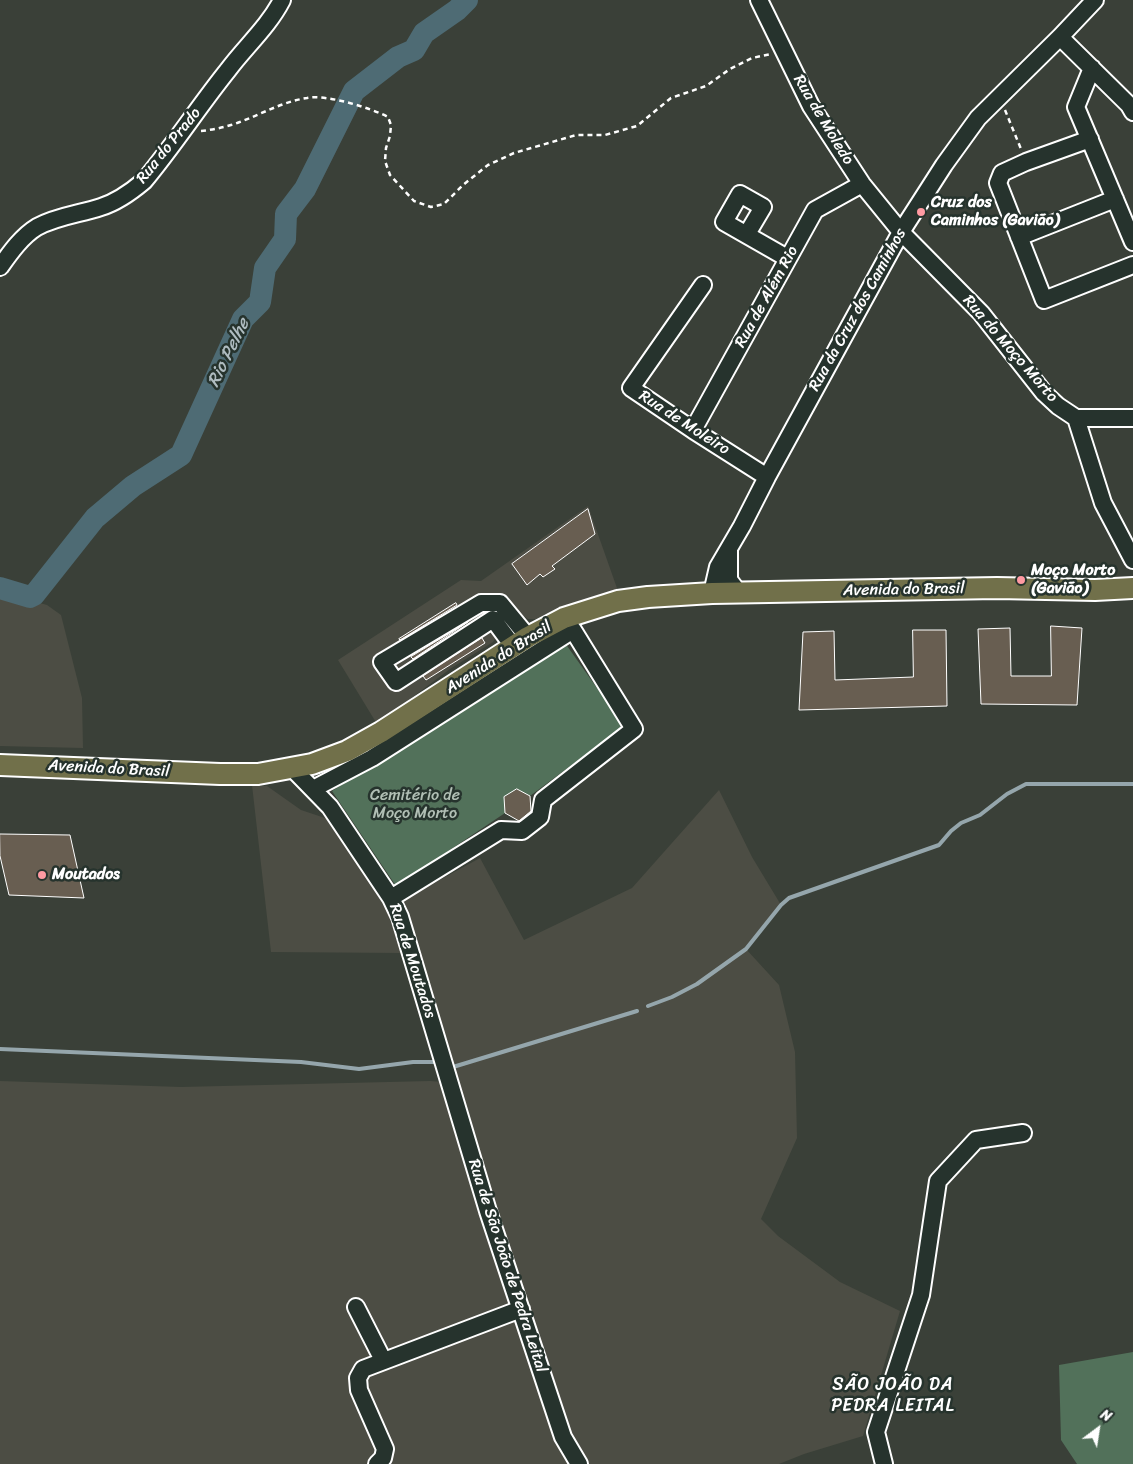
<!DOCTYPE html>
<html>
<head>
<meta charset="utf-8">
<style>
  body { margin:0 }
  #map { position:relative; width:1133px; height:1464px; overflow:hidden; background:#3a4038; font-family:Sriracha,sans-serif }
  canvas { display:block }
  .north { position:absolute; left:1073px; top:1404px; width:50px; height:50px; -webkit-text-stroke:4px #26332d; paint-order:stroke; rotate:31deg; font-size:14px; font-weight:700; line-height:20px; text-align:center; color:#fff }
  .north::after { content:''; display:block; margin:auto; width:18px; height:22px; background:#fff; clip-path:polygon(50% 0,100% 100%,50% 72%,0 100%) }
</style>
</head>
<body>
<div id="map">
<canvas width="1133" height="1464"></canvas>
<div class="north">N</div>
</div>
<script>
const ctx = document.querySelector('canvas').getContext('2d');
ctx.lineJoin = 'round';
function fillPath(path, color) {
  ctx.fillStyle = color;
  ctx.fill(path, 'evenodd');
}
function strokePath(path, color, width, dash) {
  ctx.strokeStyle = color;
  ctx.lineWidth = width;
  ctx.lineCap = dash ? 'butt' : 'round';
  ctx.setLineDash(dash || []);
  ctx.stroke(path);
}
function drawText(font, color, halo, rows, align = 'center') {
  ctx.font = font + ' Sriracha,sans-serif';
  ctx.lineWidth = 5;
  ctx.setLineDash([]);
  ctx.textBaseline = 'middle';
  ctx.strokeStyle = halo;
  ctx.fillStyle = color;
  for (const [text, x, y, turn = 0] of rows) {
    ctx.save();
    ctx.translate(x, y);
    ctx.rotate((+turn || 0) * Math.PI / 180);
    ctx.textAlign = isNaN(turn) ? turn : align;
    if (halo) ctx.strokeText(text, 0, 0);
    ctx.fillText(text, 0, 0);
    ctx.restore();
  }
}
const built = new Path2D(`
  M 588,506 L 618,591 L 564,607 L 536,619 L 528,619 L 522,615 L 496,632 L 496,637 L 493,642 L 450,669 L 377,724 L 338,660 L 461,580 L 481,581 Z
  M 0,592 L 47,605 L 61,615 L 82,698 L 83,748 L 0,746 Z
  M 252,785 L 267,786 L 301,810 L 328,819 L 368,873 L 397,928 L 403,953 L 271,952 Z
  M 719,790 L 752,857 L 781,905 L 746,949 L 779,985 L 795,1052 L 797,1138 L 761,1219 L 778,1236 L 840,1282 L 900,1311 L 863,1436 L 804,1454 L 779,1464 L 0,1464 L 0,1081 L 181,1087 L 430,1081 L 457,1083 L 453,1067 L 403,900 L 480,858 L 524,940 L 632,888 Z`);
const green = new Path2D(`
  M 565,643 L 624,726 L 530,796 L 531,818 L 524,823 L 505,813 L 396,886 L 332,791 Z
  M 1133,1352 L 1133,1464 L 1077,1464 L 1061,1440 L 1059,1365 Z`);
const stream = new Path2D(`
  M 648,1006 L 672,997 L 697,984 L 746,949 L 781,905 L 789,898 L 939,845 L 951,831 L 961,823 L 980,815 L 1007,794 L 1026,784 L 1133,784
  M 0,1049 L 301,1062 L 359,1069 L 413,1062 L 435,1062
  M 453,1067 L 637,1011`);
const river = new Path2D(`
  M 0,588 L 30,597 L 34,595 L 95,518 L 133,486 L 181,455 L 243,319 L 260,302 L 265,268 L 285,239 L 286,214 L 305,189 L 354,91 L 398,57 L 414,50 L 424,33 L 457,10 L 467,0`);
const building = new Path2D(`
  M 588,509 L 595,534 L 552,566 L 555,569 L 543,577 L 540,574 L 527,585 L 512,564 Z
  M 456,603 L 457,605 L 400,640 L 399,639 Z
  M 468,622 L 413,659 L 411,657 Z
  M 1051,626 L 1082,628 L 1077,705 L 981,704 L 978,629 L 1010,628 L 1011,676 L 1051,676 Z
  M 913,630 L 946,630 L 947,706 L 799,710 L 803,632 L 834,631 L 835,680 L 913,677 Z
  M 482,638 L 485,643 L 426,680 L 423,676 Z
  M 517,789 L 530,796 L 531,811 L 519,821 L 505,813 L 504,797 Z
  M 0,834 L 70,835 L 84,898 L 9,895 L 0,856 Z`);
const path = new Path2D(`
  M 1005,110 L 1021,149
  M 201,131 C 211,130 221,128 231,125 C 257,117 280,102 307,98 C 326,94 371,108 388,117 L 391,125 L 390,136 L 386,148 L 385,161 L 390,175 L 414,201 L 431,207 L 444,204 L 463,185 L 488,165 L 514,153 L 576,135 L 605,135 L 637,126 L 671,98 L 706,86 L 730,69 L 752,58 L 771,54`);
const minor = new Path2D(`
  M 759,0 L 811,106 L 862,184 L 901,232 L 981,313 L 1044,393 L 1058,406 L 1076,418 L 1103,503 L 1133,560
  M 1060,37 L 1129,105 L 1133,112
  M 1092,68 L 1076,107 L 1133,242
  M 1090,139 L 1026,162 L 1002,173 L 998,183 L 1044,300 L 1133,265
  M 747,234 L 763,207 L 740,194 L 724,222 L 787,258
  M 1019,237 L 1115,199
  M 0,267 C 10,253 22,236 37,227 C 57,216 80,214 101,207 C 117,202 131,192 144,181 C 174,145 199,106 228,70 C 246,46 268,27 282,0
  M 703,285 L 631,388 L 693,430 L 767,477
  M 1076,418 L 1133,418
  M 693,430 L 815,210 L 862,184
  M 729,551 L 729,580 L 739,593
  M 712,593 L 718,567 L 742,526 L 767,477 L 901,232 L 944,165 L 978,118 L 1060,37 L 1095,0
  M 513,646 L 493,619 L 396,682 L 382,662 L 481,603 L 500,603 L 528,637
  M 293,769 L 330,807 L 391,898 L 400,917 L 488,1211 L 563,1437 L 579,1464
  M 313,789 L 372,758 L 573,630
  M 391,898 L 501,830 L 522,831 L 540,817 L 543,800 L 634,729 L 573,630 L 564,618
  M 356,1307 L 383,1360
  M 377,1464 L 383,1458 L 385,1449 L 359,1390 L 358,1378 L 363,1369 L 521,1309
  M 884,1464 L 876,1432 L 921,1295 L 938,1181 L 976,1140 L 1023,1133`);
const major = new Path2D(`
  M 0,765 L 220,774 L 258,774 L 312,764 L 347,751 L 381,732 L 528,637 L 564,618 L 618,601 L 648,597 L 712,593 L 997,588 L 1095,590 L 1133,588`);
const markers = [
  [921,212,5,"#ff9aa2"],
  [1021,580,5,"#ff9aa2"],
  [42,875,5,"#ff9aa2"]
];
const streetNames = [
  ["Rua de Moledo",823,120,59],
  ["Rua do Prado",169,146,-51],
  ["Rua de Além Rio",767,297,-61],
  ["Rua da Cruz dos Caminhos",858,310,-61],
  ["Rua do Moço Morto",1010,349,49],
  ["Rua de Moleiro",684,423,33],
  ["Avenida do Brasil",904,590,-1],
  ["Avenida do Brasil",499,658,-32],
  ["Avenida do Brasil",109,769,3],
  ["Rua de Moutados",412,961,72],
  ["Rua de São João de Pedra Leital",507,1266,72]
];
const poiNames = [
  ["Cruz dos",931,203],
  ["Caminhos (Gavião)",931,221],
  ["Moço Morto",1031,571],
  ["(Gavião)",1031,589],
  ["Moutados",52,875]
];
const parkNames = [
  ["Cemitério de",415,796],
  ["Moço Morto",415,814]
];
const waterNames = [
  ["Rio Pelhe",229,353,-64]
];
const neighbourhoodNames = [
  ["SÃO JOÃO DA",893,1385],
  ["PEDRA LEITAL",893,1406]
];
fillPath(built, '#4c4d44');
fillPath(green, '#52715a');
strokePath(stream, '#95a6ac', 4);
strokePath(river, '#4e6b74', 22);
fillPath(building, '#685e51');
strokePath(building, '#fff', 1);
strokePath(minor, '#fff', 20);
strokePath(major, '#fff', 24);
strokePath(path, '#fff', 2.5, [5, 4]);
strokePath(minor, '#26332d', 16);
strokePath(major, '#71704a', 20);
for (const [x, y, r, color] of markers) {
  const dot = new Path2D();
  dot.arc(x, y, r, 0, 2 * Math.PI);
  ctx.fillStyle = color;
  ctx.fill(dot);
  strokePath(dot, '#26332d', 2);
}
drawText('16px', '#fff', '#26332d', streetNames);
drawText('bold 16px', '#fff', '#26332d', poiNames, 'left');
drawText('16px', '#b1bfb5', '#26332d', parkNames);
drawText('italic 18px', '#afbcc0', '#26332d', waterNames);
ctx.letterSpacing = '1px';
drawText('18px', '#fff', '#26332d', neighbourhoodNames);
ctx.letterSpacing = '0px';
</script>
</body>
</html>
